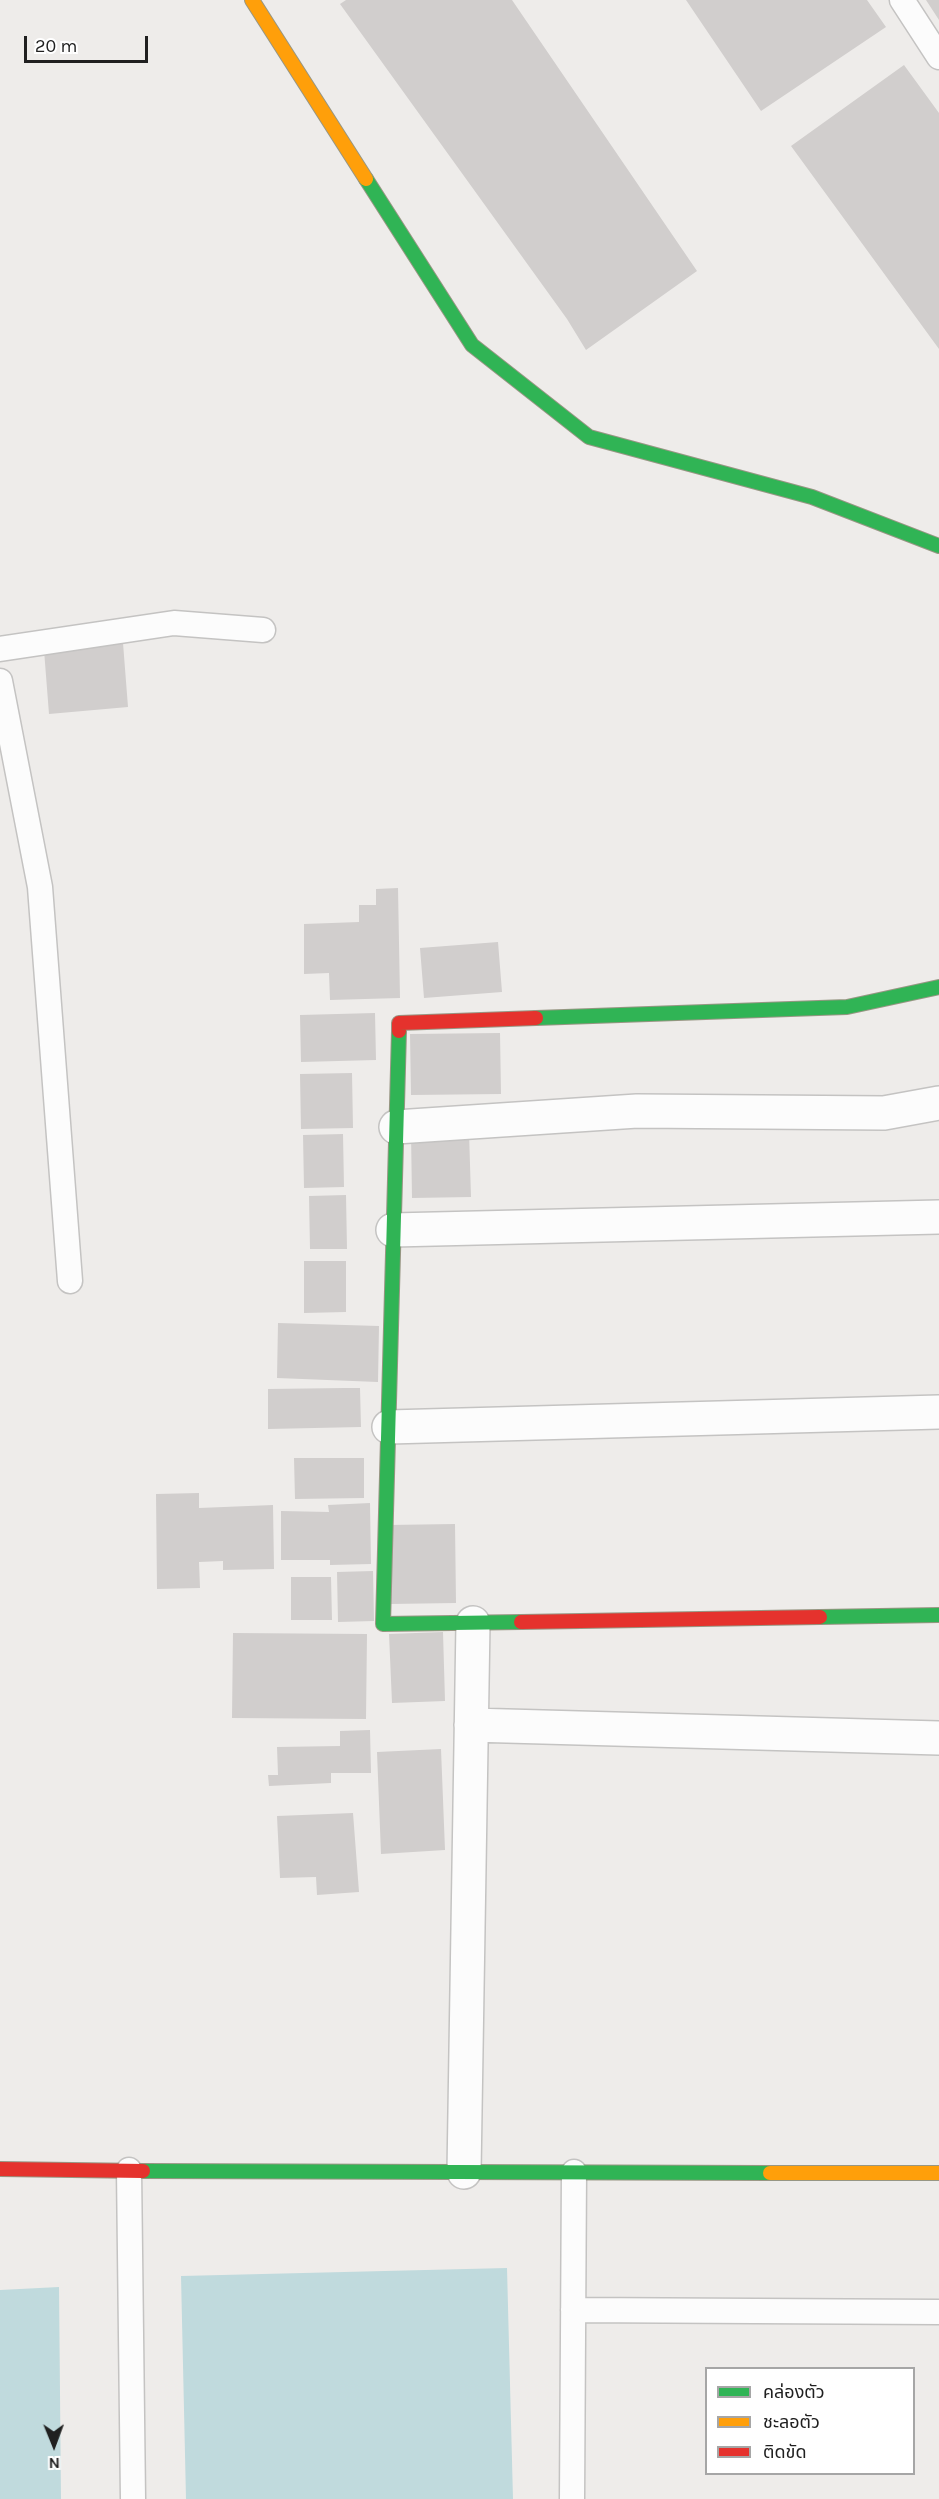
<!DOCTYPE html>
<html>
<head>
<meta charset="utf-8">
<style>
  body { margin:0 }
  #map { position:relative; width:939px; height:2499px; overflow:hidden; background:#eeecea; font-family:Karla,"Noto Sans Thai",sans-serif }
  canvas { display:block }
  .legend { position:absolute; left:705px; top:2367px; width:210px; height:108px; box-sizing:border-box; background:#fff; border:2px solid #a6a6a6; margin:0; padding:8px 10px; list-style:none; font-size:18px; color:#202020 }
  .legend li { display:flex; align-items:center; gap:12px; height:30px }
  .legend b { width:30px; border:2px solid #a6a6a6 }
  .north { position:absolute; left:24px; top:2415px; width:60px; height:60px; -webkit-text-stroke:4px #fff; paint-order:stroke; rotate:179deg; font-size:16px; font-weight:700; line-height:24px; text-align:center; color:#202020 }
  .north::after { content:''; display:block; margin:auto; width:21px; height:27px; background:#202020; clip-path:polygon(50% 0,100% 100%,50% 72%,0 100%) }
  .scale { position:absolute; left:24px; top:36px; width:124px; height:27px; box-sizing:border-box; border:3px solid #202020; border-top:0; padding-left:8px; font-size:18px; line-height:21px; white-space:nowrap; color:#202020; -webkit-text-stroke:4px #fff; paint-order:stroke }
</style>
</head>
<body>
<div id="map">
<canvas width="939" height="2499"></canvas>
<ul class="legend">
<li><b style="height:8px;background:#30b455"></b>คล่องตัว</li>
<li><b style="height:8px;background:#ff9f0a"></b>ชะลอตัว</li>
<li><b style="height:8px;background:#e5322d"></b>ติดขัด</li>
</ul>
<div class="north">N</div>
<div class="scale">20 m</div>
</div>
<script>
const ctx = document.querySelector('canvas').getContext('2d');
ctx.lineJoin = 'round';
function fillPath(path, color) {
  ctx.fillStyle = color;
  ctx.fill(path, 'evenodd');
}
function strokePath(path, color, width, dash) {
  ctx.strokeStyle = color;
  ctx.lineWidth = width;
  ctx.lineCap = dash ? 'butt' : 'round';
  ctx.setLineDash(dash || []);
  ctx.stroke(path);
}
const water = new Path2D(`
  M 507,2268 L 513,2499 L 186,2499 L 181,2276 Z
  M 59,2287 L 61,2499 L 0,2499 L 0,2290 Z`);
const building = new Path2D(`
  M 346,0 L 512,0 L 697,271 L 586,350 L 567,319 L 340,4 Z
  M 686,0 L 867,0 L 886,27 L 761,111 Z
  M 926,0 L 939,0 L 939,20 Z
  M 904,65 L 939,113 L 939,349 L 791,146 Z
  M 123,643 L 128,707 L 49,714 L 44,650 Z
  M 398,888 L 400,998 L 330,1000 L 329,973 L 304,974 L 304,924 L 359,922 L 359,905 L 376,905 L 376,889 Z
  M 498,942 L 502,992 L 424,998 L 420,948 Z
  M 375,1013 L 376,1060 L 301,1062 L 300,1015 Z
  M 500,1033 L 501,1094 L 411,1095 L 410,1034 Z
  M 352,1073 L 353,1128 L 301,1129 L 300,1074 Z
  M 469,1132 L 471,1197 L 412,1198 L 411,1133 Z
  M 343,1134 L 344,1187 L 304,1188 L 303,1135 Z
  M 346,1195 L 347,1249 L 310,1249 L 309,1196 Z
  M 304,1261 L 346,1261 L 346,1312 L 304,1313 Z
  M 278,1323 L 379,1326 L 378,1382 L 277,1378 Z
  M 344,1388 L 360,1388 L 361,1427 L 268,1429 L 268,1389 Z
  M 294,1458 L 364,1458 L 364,1498 L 295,1499 Z
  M 199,1493 L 199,1508 L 273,1505 L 274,1569 L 223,1570 L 223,1561 L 199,1562 L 200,1588 L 157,1589 L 156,1494 Z
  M 370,1503 L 371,1564 L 330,1565 L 330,1560 L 281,1560 L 281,1511 L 329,1512 L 328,1505 Z
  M 455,1524 L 456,1603 L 390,1604 L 388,1525 Z
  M 373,1571 L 374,1621 L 338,1622 L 337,1572 Z
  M 291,1577 L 331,1577 L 332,1620 L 291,1620 Z
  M 443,1632 L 445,1701 L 392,1703 L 389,1634 Z
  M 233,1633 L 367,1634 L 366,1719 L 232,1718 Z
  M 370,1730 L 371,1773 L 331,1773 L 331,1783 L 269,1786 L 268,1775 L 278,1775 L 277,1747 L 340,1746 L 340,1731 Z
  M 441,1749 L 445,1850 L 381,1854 L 377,1752 Z
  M 353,1813 L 359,1892 L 317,1895 L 316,1877 L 280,1878 L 277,1816 Z`);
const lane = new Path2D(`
  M 902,0 L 939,57
  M 0,649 L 174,623 L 263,630
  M 0,681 L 40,887 L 70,1281
  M 129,2170 L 133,2499
  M 573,2310 L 939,2312
  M 572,2499 L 574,2172`);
const street = new Path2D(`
  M 396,1127 L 637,1111 L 884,1113 L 939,1103
  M 393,1230 L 939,1217
  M 389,1427 L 939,1412
  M 471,1725 L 939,1738
  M 464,2172 L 473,1623`);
const fast = new Path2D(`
  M 366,179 L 472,345 L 589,437 L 812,497 L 939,546
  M 536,1018 L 847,1007 L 939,987
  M 399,1031 L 383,1624 L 521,1622
  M 820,1617 L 939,1615
  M 143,2171 L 770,2173`);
const slow = new Path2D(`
  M 252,0 L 366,179
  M 770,2173 L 939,2173`);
const jam = new Path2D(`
  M 399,1031 L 399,1023 L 536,1018
  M 521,1622 L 820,1617
  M 0,2169 L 143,2171`);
fillPath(water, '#c0dadd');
fillPath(building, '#d1cecd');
strokePath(lane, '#c4c3c2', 27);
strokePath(street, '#c4c3c2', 36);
strokePath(fast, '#979683', 16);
strokePath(slow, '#979683', 16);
strokePath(jam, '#979683', 16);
strokePath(lane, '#fcfcfc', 24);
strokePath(street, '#fcfcfc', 33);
strokePath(fast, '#30b455', 14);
strokePath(slow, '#ff9f0a', 14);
strokePath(jam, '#e5322d', 14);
</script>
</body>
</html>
